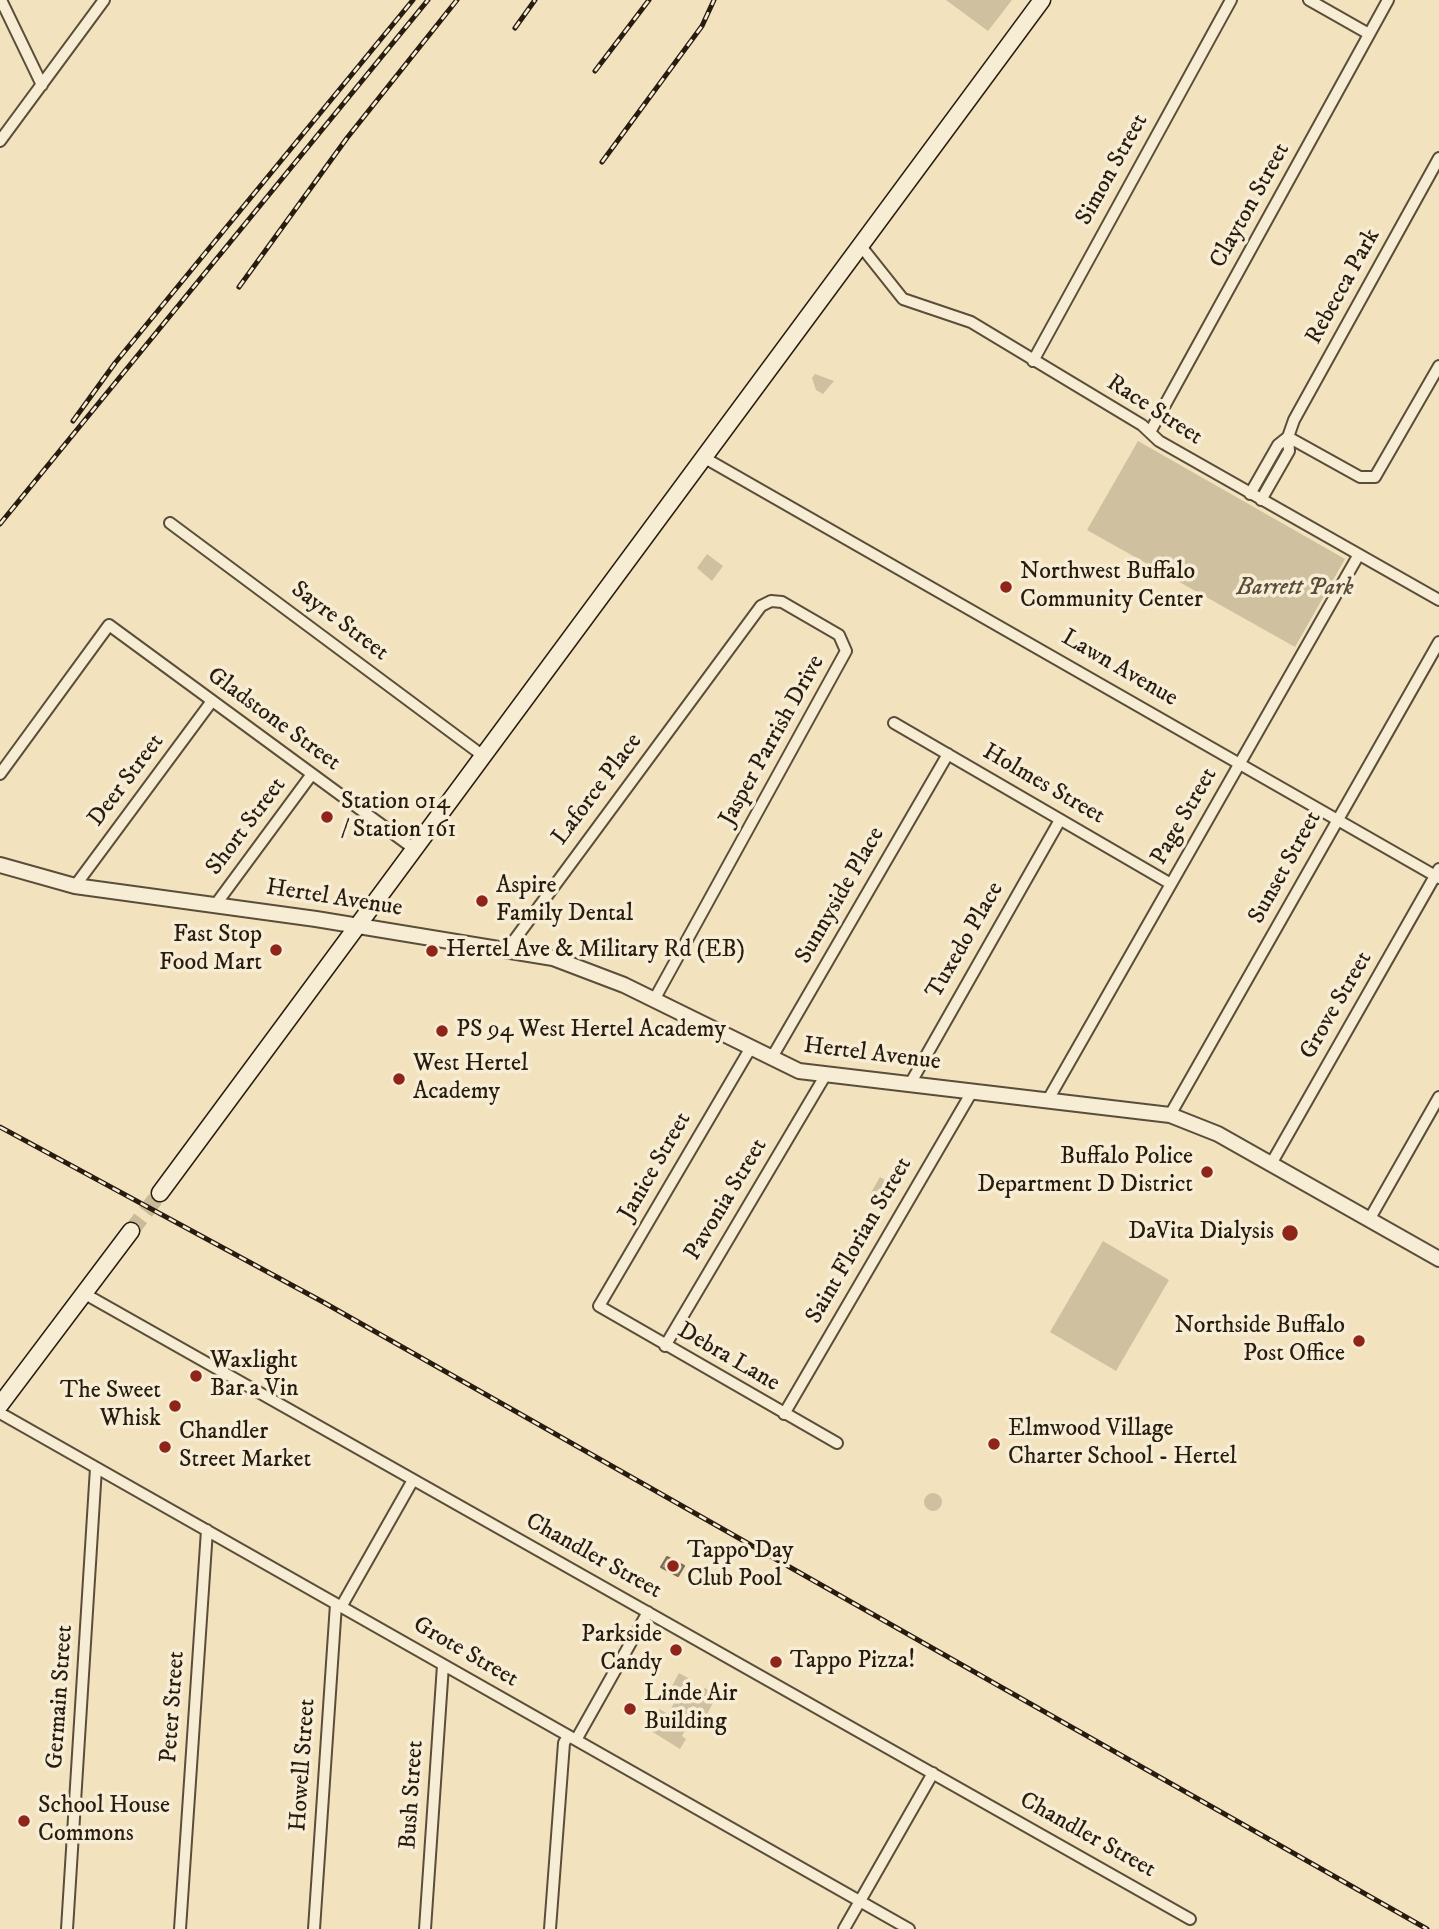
<!DOCTYPE html>
<html>
<head>
<meta charset="utf-8">
<style>
  body { margin:0 }
  canvas { display:block; background:#f2e2bd }
</style>
</head>
<body>
<canvas width="1439" height="1929"></canvas>
<script>
const ctx = document.querySelector('canvas').getContext('2d');
ctx.lineJoin = 'round';
function fillPath(path, color) {
  ctx.fillStyle = color;
  ctx.fill(path, 'evenodd');
}
function strokePath(path, color, width, dash) {
  ctx.strokeStyle = color;
  ctx.lineWidth = width;
  ctx.lineCap = dash ? 'butt' : 'round';
  ctx.setLineDash(dash || []);
  ctx.stroke(path);
}
function drawText(font, color, halo, rows, align = 'center') {
  ctx.font = font + ' "IM FELL DW Pica",serif';
  ctx.lineWidth = 7;
  ctx.setLineDash([]);
  ctx.textBaseline = 'middle';
  ctx.strokeStyle = halo;
  ctx.fillStyle = color;
  for (const [text, x, y, turn = 0] of rows) {
    ctx.save();
    ctx.translate(x, y);
    ctx.rotate((+turn || 0) * Math.PI / 180);
    ctx.textAlign = isNaN(turn) ? turn : align;
    if (halo) ctx.strokeText(text, 0, 0);
    ctx.fillText(text, 0, 0);
    ctx.restore();
  }
}
const green = new Path2D(`
  M 946,0 L 1012,0 L 988,31 Z
  M 815,374 L 834,381 L 823,394 L 816,390 L 812,378 Z
  M 1138,441 L 1345,559 L 1295,647 L 1087,530 Z
  M 707,554 L 723,566 L 712,581 L 697,568 Z
  M 880,1177 L 894,1185 L 883,1205 L 869,1196 Z
  M 1103,1241 L 1169,1280 L 1116,1371 L 1050,1332 Z
  M924 1502a9 9 0 1 1 18 0a9 9 0 1 1-18 0Z
  M 679,1673 L 688,1678 L 687,1686 L 691,1693 L 699,1694 L 705,1688 L 717,1695 L 706,1716 L 696,1711 L 682,1736 L 686,1739 L 680,1749 L 648,1729 L 659,1709 L 668,1714 L 680,1692 L 672,1686 Z`);
const water = new Path2D(`
  M 667,1557 L 684,1566 L 678,1576 L 661,1567 Z`);
const secondaryTunnel = new Path2D(`
  M 131,1231 L 160,1193`);
const minor = new Path2D(`
  M 1,0 L 42,85
  M 1309,0 L 1369,34
  M 0,141 L 104,0
  M 1439,158 L 1294,420 L 1288,437 L 1360,477 L 1375,477 L 1439,366
  M 860,245 L 903,299 L 971,322 L 1142,425 L 1159,441 L 1439,600
  M 1033,361 L 1231,0
  M 1150,432 L 1388,0
  M 703,457 L 1439,878
  M 1250,494 L 1278,445 L 1288,437
  M 1261,500 L 1289,451 L 1288,437
  M 170,523 L 482,755
  M 894,723 L 1171,884
  M 0,774 L 109,625 L 413,848
  M 75,886 L 212,701
  M 216,904 L 312,774
  M 507,950 L 761,606 L 771,601 L 782,602 L 839,635 L 846,651 L 654,1000
  M 750,1049 L 599,1306 L 837,1443
  M 771,1059 L 948,754
  M 910,1084 L 1060,820
  M 1049,1098 L 1358,556
  M 1170,1115 L 1439,642
  M 1271,1164 L 1439,869
  M 1369,1220 L 1439,1097
  M 85,1294 L 1190,1919
  M 665,1346 L 825,1076
  M 0,1413 L 909,1929
  M 784,1414 L 973,1090
  M 341,1607 L 413,1480
  M 576,1740 L 648,1612
  M 67,1929 L 96,1468
  M 180,1929 L 207,1530
  M 314,1929 L 336,1604
  M 425,1929 L 443,1665
  M 550,1929 L 564,1743 L 568,1736
  M 844,1929 L 933,1773`);
const tertiary = new Path2D(`
  M 0,865 L 75,886 L 316,919 L 553,958 L 624,985 L 799,1071 L 1170,1115 L 1218,1134 L 1439,1259`);
const secondary = new Path2D(`
  M 160,1193 L 1042,0
  M 0,1405 L 131,1231`);
const rail = new Path2D(`
  M 515,28 L 535,0
  M 595,71 L 649,0
  M 602,162 L 702,26 L 714,0
  M 239,287 L 347,138 L 457,0
  M 73,421 L 115,363 L 413,0
  M 0,524 L 428,0
  M 0,1127 L 323,1302 L 1427,1929`);
const markers = [
  [1006,587,7,"#8f2418"],
  [327,817,7,"#8f2418"],
  [482,901,7,"#8f2418"],
  [276,950,7,"#8f2418"],
  [432,951,7,"#8f2418"],
  [442,1031,7,"#8f2418"],
  [399,1079,7,"#8f2418"],
  [1207,1172,7,"#8f2418"],
  [1290,1233,9,"#8f2418"],
  [1359,1341,7,"#8f2418"],
  [196,1376,7,"#8f2418"],
  [175,1406,7,"#8f2418"],
  [994,1444,7,"#8f2418"],
  [165,1447,7,"#8f2418"],
  [673,1566,7,"#8f2418"],
  [676,1650,7,"#8f2418"],
  [776,1662,7,"#8f2418"],
  [630,1709,7,"#8f2418"],
  [24,1821,7,"#8f2418"]
];
const streetNames = [
  ["Simon Street",1113,170,-61],
  ["Clayton Street",1251,206,-61],
  ["Rebecca Park",1344,287,-61],
  ["Race Street",1154,411,33],
  ["Sayre Street",339,622,37],
  ["Lawn Avenue",1119,669,30],
  ["Gladstone Street",273,720,36],
  ["Jasper Parrish Drive",773,741,-61],
  ["Deer Street",127,781,-53],
  ["Holmes Street",1043,785,30],
  ["Laforce Place",598,790,-53],
  ["Page Street",1185,817,-60],
  ["Short Street",247,827,-53],
  ["Sunset Street",1286,868,-61],
  ["Sunnyside Place",841,896,-60],
  ["Hertel Avenue",334,899,9],
  ["Tuxedo Place",966,941,-60],
  ["Grove Street",1337,1006,-60],
  ["Hertel Avenue",872,1055,7],
  ["Janice Street",656,1167,-60],
  ["Pavonia Street",727,1200,-59],
  ["Saint Florian Street",860,1241,-60],
  ["Debra Lane",728,1358,30],
  ["Chandler Street",593,1557,29],
  ["Grote Street",465,1653,30],
  ["Germain Street",61,1697,-86],
  ["Peter Street",174,1707,-86],
  ["Howell Street",304,1765,-86],
  ["Bush Street",413,1795,-86],
  ["Chandler Street",1087,1836,29]
];
const poiNames = [
  ["Northwest Buffalo",1020,573],
  ["Community Center",1020,601],
  ["Station 014",341,803],
  ["/ Station 161",341,831],
  ["Aspire",496,887],
  ["Family Dental",496,915],
  ["Fast Stop",262,936,"right"],
  ["Food Mart",262,964,"right"],
  ["Hertel Ave & Military Rd (EB)",446,951],
  ["PS 94 West Hertel Academy",456,1031],
  ["West Hertel",413,1065],
  ["Academy",413,1093],
  ["Buffalo Police",1193,1158,"right"],
  ["Department D District",1193,1186,"right"],
  ["DaVita Dialysis",1274,1233,"right"],
  ["Northside Buffalo",1345,1327,"right"],
  ["Post Office",1345,1355,"right"],
  ["Waxlight",210,1362],
  ["Bar a Vin",210,1390],
  ["The Sweet",161,1392,"right"],
  ["Whisk",161,1420,"right"],
  ["Elmwood Village",1008,1430],
  ["Charter School - Hertel",1008,1458],
  ["Chandler",179,1433],
  ["Street Market",179,1461],
  ["Tappo Day",687,1552],
  ["Club Pool",687,1580],
  ["Parkside",662,1636,"right"],
  ["Candy",662,1664,"right"],
  ["Tappo Pizza!",790,1662],
  ["Linde Air",644,1695],
  ["Building",644,1723],
  ["School House",38,1807],
  ["Commons",38,1835]
];
const parkNames = [
  ["Barrett Park",1295,589]
];
fillPath(green, '#cfc09f');
fillPath(water, '#ad9f82');
strokePath(water, '#776b54', 2);
strokePath(secondaryTunnel, '#c9ba9a', 16, [16, 8]);
strokePath(minor, '#5a4e3a', 14);
strokePath(tertiary, '#5a4e3a', 18);
strokePath(secondary, '#271c0f', 19);
strokePath(minor, '#f7ecd4', 10);
strokePath(tertiary, '#f7ecd4', 14);
strokePath(secondary, '#f7ecd4', 16);
strokePath(rail, '#271c0f', 5);
strokePath(rail, '#f7ecd4', 2.5, [8]);
for (const [x, y, r, color] of markers) {
  const dot = new Path2D();
  dot.arc(x, y, r, 0, 2 * Math.PI);
  ctx.fillStyle = color;
  ctx.fill(dot);
  strokePath(dot, '#f7ecd4', 2.5);
}
drawText('24px', '#271c0f', '#f7ecd4', streetNames);
drawText('24px', '#271c0f', '#f7ecd4', poiNames, 'left');
drawText('italic 24px', '#594d3a', '#f7ecd4', parkNames);
</script>
</body>
</html>
